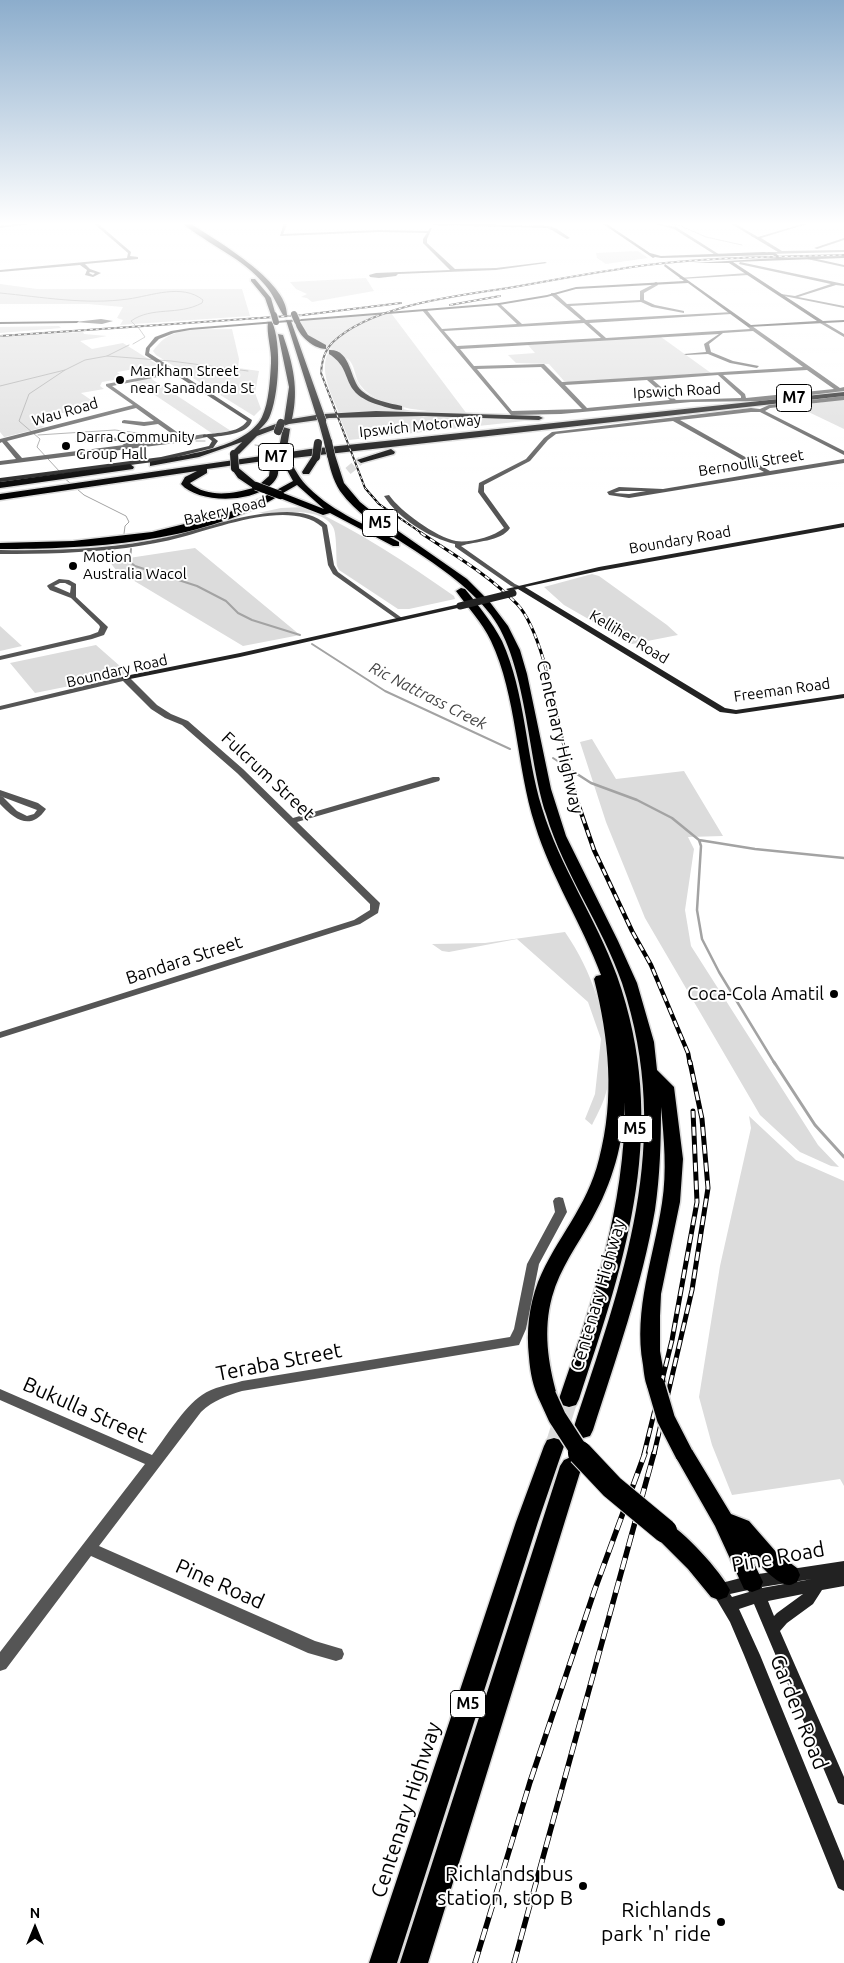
<!DOCTYPE html>
<html>
<head>
<meta charset="utf-8">
<style>
  body { margin:0 }
  #map { position:relative; width:844px; height:1963px; overflow:hidden; background:#fff; font-family:Ubuntu,sans-serif }
  canvas { display:block }
  .north { position:absolute; left:10px; top:1903px; width:50px; height:50px; -webkit-text-stroke:4px #fff; paint-order:stroke; rotate:0deg; font-size:14px; font-weight:700; line-height:20px; text-align:center; color:#000 }
  .north::after { content:''; display:block; margin:auto; width:18px; height:22px; background:#000; clip-path:polygon(50% 0,100% 100%,50% 72%,0 100%) }
</style>
</head>
<body>
<div id="map">
<canvas width="844" height="1963"></canvas>
<div class="north">N</div>
</div>
<script>
const ctx = document.querySelector('canvas').getContext('2d');
ctx.lineJoin = 'round';
function fillPath(path, color) {
  ctx.fillStyle = color;
  ctx.fill(path, 'evenodd');
}
function strokePath(path, color, width, dash) {
  ctx.strokeStyle = color;
  ctx.lineWidth = width;
  ctx.lineCap = dash ? 'butt' : 'round';
  ctx.setLineDash(dash || []);
  ctx.stroke(path);
}
function drawText(font, color, halo, rows, align = 'center') {
  ctx.font = font + ' Ubuntu,sans-serif';
  ctx.lineWidth = 4;
  ctx.setLineDash([]);
  ctx.textBaseline = 'middle';
  ctx.strokeStyle = halo;
  ctx.fillStyle = color;
  for (const [text, x, y, turn = 0] of rows) {
    ctx.save();
    ctx.translate(x, y);
    ctx.rotate((+turn || 0) * Math.PI / 180);
    ctx.textAlign = isNaN(turn) ? turn : align;
    if (halo) ctx.strokeText(text, 0, 0);
    ctx.fillText(text, 0, 0);
    ctx.restore();
  }
}
const green = new Path2D(`
  M 638,251 L 648,258 L 606,264 L 597,258 L 596,253 Z
  M 366,278 L 374,291 L 312,302 L 307,298 L 301,297 L 307,294 L 296,289 L 290,282 Z
  M 0,284 L 37,289 L 242,289 L 250,316 L 120,325 L 123,320 L 117,318 L 123,307 L 88,304 L 0,304 Z
  M 391,313 L 467,414 C 438,412 380,411 361,386 C 354,378 356,366 348,359 C 336,349 313,341 305,332 C 303,330 301,325 299,322 L 301,320 Z
  M 59,326 L 61,328 L 0,333 L 0,327 Z
  M 232,329 L 239,359 L 238,368 L 259,371 L 255,393 L 261,409 L 254,416 L 156,355 L 153,351 C 156,347 160,342 164,339 C 181,326 212,330 232,329 Z
  M 83,332 L 84,334 L 107,336 L 80,341 L 92,349 L 123,343 L 158,365 L 117,372 L 125,378 L 102,382 L 100,386 L 104,389 L 81,393 L 94,402 L 92,405 L 30,422 L 45,427 L 1,438 L 4,437 L 0,432 L 0,337 Z
  M 661,337 L 711,373 L 568,382 L 564,381 L 549,364 L 516,363 L 508,355 L 535,353 L 528,345 Z
  M 330,354 L 344,366 L 349,385 L 363,398 L 418,413 L 339,413 C 332,396 320,373 327,355 Z
  M 150,378 L 231,431 L 213,434 L 134,381 Z
  M 844,399 L 844,429 L 796,406 Z
  M 379,415 L 534,420 L 349,440 L 340,418 Z
  M 306,507 C 361,532 405,562 454,596 L 455,599 L 409,609 L 398,609 L 339,570 L 337,566 C 336,556 337,534 333,527 C 321,505 276,514 258,513 L 281,508 Z
  M 195,548 L 300,635 L 243,646 L 116,570 L 109,561 Z
  M 592,574 L 599,576 L 667,625 L 678,635 L 632,644 L 564,605 L 544,587 Z
  M 0,626 L 22,646 L 0,651 Z
  M 96,645 L 129,674 L 35,693 L 10,663 Z
  M 592,739 L 616,779 L 684,771 L 723,836 L 688,837 L 694,849 L 685,910 L 691,946 L 818,1145 L 839,1167 L 831,1166 L 800,1152 L 760,1115 L 645,918 L 606,822 L 580,742 Z
  M 565,932 C 592,971 608,1018 607,1066 C 607,1074 608,1082 607,1089 C 604,1102 598,1113 592,1125 L 585,1119 L 595,1094 L 601,1039 L 588,1002 L 517,939 L 449,952 L 442,951 L 432,944 L 485,943 Z
  M 749,1116 L 796,1160 L 844,1181 L 844,1486 L 840,1479 L 732,1495 L 712,1445 L 699,1397 L 720,1266 L 751,1128 Z`);
const streamFar3 = new Path2D(`
  M 664,222 L 681,226 L 706,237 L 742,245
  M 0,293 C 42,297 86,305 128,299 C 151,296 182,283 203,300 L 202,303 C 178,316 152,306 131,321 L 135,325
  M 133,344 L 145,337 L 138,327
  M 107,356 L 171,361 L 248,371
  M 0,386 L 65,370 L 85,360 L 107,356 L 129,345
  M 38,435 L 115,430 L 175,438
  M 196,441 L 205,441
  M 255,445 L 263,446
  M 60,472 L 37,447 L 40,439 L 19,421 L 29,394 L 65,370
  M 63,477 L 84,495 L 126,516 L 129,522 L 125,526 L 124,534`);
const streamFar2 = new Path2D(`
  M 131,549 L 130,562 L 135,566 L 197,586 L 226,601 L 238,613 L 252,620 L 300,635
  M 312,644 L 385,691 L 510,749
  M 553,758 L 562,764`);
const streamFar1 = new Path2D(`
  M 560,763 L 591,783 L 637,800 L 672,818 L 699,840 L 755,849 L 844,858
  M 699,840 L 701,846 L 697,910 L 702,939 L 719,972 L 775,1064`);
const stream = new Path2D(`
  M 774,1062 L 815,1125 L 844,1157`);
const highwayTunnelFar1 = new Path2D(`
  M 348,471 L 361,460`);
const highwayTunnel = new Path2D(`
  M 554,1446 L 569,1399`);
const street = new Path2D(`
  M 34,222 L 44,222 L 0,228 L 0,226 Z
  M 92,222 L 96,222 L 131,252 L 130,256 L 138,257 L 138,259 L 85,264 L 90,269 L 101,273 L 93,277 L 85,275 L 87,270 L 80,265 L 0,272 L 0,270 L 127,258 L 128,253 ZM 90,272 L 95,273 L 93,275 L 89,273 Z
  M 284,222 L 288,222 L 283,234 L 379,230 L 428,231 L 430,228 L 432,228 L 427,239 L 427,243 L 455,269 L 496,268 L 545,262 L 547,263 L 496,270 L 398,274 L 396,276 L 379,278 L 370,277 L 369,275 L 376,273 L 450,270 L 423,243 L 423,239 L 427,233 L 379,232 L 280,236 Z
  M 649,222 L 676,227 L 720,255 L 717,256 L 674,229 Z
  M 728,222 L 732,222 L 758,237 L 809,222 L 814,222 L 761,238 L 782,251 L 844,250 L 844,252 L 767,254 L 768,252 L 778,252 Z
  M 434,223 L 549,226 L 557,229 L 570,238 L 567,239 L 548,228 L 433,225 Z
  M 844,238 L 844,240 L 817,249 L 814,248 Z
  M 808,257 L 844,265 L 844,267 L 807,259 Z
  M 740,262 L 844,284 L 844,286 L 836,285 L 798,297 L 844,306 L 844,308 L 779,295 L 781,294 L 795,296 L 831,284 L 739,264 Z
  M 748,273 L 749,275 L 681,279 L 679,278 Z
  M 655,282 L 657,282 L 658,285 L 644,293 L 644,300 L 655,305 L 684,311 L 684,313 L 652,307 L 641,302 L 570,306 L 586,320 L 733,312 L 731,314 L 589,323 L 606,338 L 750,329 L 748,327 L 752,326 L 840,388 L 844,387 L 844,391 L 760,401 L 691,402 L 561,414 L 511,415 L 422,310 L 426,309 L 442,329 L 517,324 L 497,305 L 499,303 L 522,324 L 581,320 L 551,295 L 551,293 L 555,293 L 567,304 L 640,300 L 640,291 L 654,284 ZM 584,323 L 601,338 L 457,346 L 444,331 ZM 753,331 L 803,367 L 562,382 L 544,364 L 474,366 L 460,349 L 719,334 L 704,344 L 706,352 L 684,354 L 686,355 L 708,354 L 730,363 L 757,368 L 759,366 L 733,361 L 711,352 L 709,344 L 723,333 ZM 541,367 L 582,409 L 512,411 L 477,369 ZM 807,370 L 834,389 L 746,398 L 745,394 L 723,375 ZM 718,375 L 741,396 L 741,398 L 676,400 L 653,380 ZM 647,380 L 670,400 L 587,408 L 565,385 Z
  M 101,319 L 113,321 L 102,324 L 75,322 Z
  M 822,321 L 844,334 L 844,337 L 820,323 Z
  M 176,371 L 178,373 L 112,386 L 184,437 L 205,434 L 208,436 L 207,437 L 184,442 L 0,465 L 0,461 L 16,459 L 2,442 L 0,443 L 0,439 L 133,405 L 106,386 L 106,384 ZM 136,408 L 154,421 L 144,422 L 124,420 L 122,421 L 122,423 L 144,426 L 158,424 L 178,438 L 130,444 L 121,439 L 106,436 L 75,441 L 78,443 L 106,440 L 117,441 L 124,445 L 22,458 L 7,441 Z
  M 844,396 L 844,400 L 770,408 L 765,411 L 844,451 L 844,455 L 760,412 L 751,412 L 680,420 L 770,471 L 844,459 L 844,463 L 629,498 L 609,495 L 607,492 L 619,487 L 663,489 L 764,472 L 673,421 L 556,434 L 548,440 L 530,461 L 484,485 L 484,492 L 510,528 C 501,542 475,541 461,546 L 515,584 L 524,588 L 521,590 L 511,586 L 455,547 L 455,544 C 429,538 398,518 384,496 L 389,495 C 400,511 436,537 456,541 C 469,543 493,537 504,528 L 478,492 L 479,483 L 526,459 L 544,438 L 552,432 L 751,408 L 760,409 L 769,405 ZM 620,491 L 646,491 L 629,494 L 614,493 Z
  M 287,512 C 302,512 316,515 327,525 L 334,565 L 338,572 L 402,618 L 402,620 L 398,620 L 333,574 L 328,565 L 322,527 C 290,499 218,528 182,537 C 164,542 145,545 126,548 C 84,553 42,554 0,554 L 0,550 C 56,551 113,549 168,537 C 208,528 245,512 287,512 Z
  M 59,579 L 69,580 L 76,584 L 76,597 L 108,627 L 104,635 L 92,639 L 0,660 L 0,656 L 90,635 L 98,632 L 100,627 L 99,625 L 71,598 L 50,590 L 47,586 L 48,585 ZM 60,583 L 65,583 L 71,586 L 70,593 L 54,586 Z
  M 125,676 L 128,676 L 157,705 L 171,714 L 188,721 L 243,769 L 293,818 L 433,777 L 439,777 L 440,779 L 439,781 L 297,822 L 380,903 L 378,913 L 360,924 L 0,1038 L 0,1032 L 354,920 L 370,910 L 370,904 L 237,773 L 182,725 L 165,718 L 151,709 L 123,681 L 0,710 L 0,706 Z
  M 0,790 L 38,803 L 46,809 C 31,831 15,820 0,804 L 0,796 L 3,797 L 17,811 L 27,816 L 34,814 L 37,810 L 0,796 Z
  M 559,1197 L 563,1198 L 567,1212 L 539,1264 L 526,1329 L 519,1345 L 242,1391 C 226,1396 214,1400 201,1412 L 99,1546 L 315,1641 L 342,1649 L 344,1654 L 342,1659 L 336,1661 L 308,1653 L 91,1556 L 6,1669 L 0,1671 L 0,1652 L 145,1464 L 0,1400 L 0,1389 L 152,1455 C 165,1438 184,1407 202,1395 C 213,1387 229,1385 242,1381 L 510,1337 L 514,1329 L 527,1264 L 555,1212 L 553,1201 L 555,1198 Z`);
const secondary = new Path2D(`
  M 600,222 L 604,222 L 650,253 L 661,256 L 764,252 L 775,253 L 782,258 L 844,256 L 844,258 L 733,262 L 823,321 L 844,320 L 844,322 L 748,327 L 688,283 L 576,289 L 547,297 L 499,305 L 190,330 L 174,333 L 159,339 L 150,348 L 149,353 L 252,420 C 249,434 226,435 213,437 L 218,441 L 213,448 L 161,461 L 0,482 L 0,478 L 161,457 L 209,446 L 212,441 L 207,437 L 203,437 L 203,435 C 217,432 238,434 247,421 L 145,355 L 146,348 L 155,337 L 171,331 L 190,328 L 499,303 L 547,295 L 576,287 L 684,281 L 664,266 L 665,264 L 751,325 L 817,321 L 729,263 L 693,263 L 777,258 L 773,255 L 661,258 L 655,257 L 653,258 Z
  M 79,321 L 77,323 L 0,324 L 0,322 Z
  M 844,523 L 844,527 L 599,571 L 525,587 L 725,708 L 736,710 L 844,694 L 844,698 L 736,714 L 720,712 L 518,589 L 509,591 L 506,589 L 599,567 Z
  M 460,604 L 463,606 L 462,607 L 240,657 L 125,680 L 121,678 L 125,676 L 240,653 Z
  M 844,1561 L 844,1586 L 822,1590 L 813,1604 L 787,1623 L 780,1631 L 844,1777 L 844,1805 L 838,1803 L 754,1604 L 739,1609 L 760,1655 L 844,1861 L 844,1891 L 838,1888 L 744,1655 L 730,1622 L 711,1590 L 714,1585 L 752,1575 ZM 812,1579 L 762,1588 L 762,1587 ZM 748,1590 L 749,1592 L 732,1597 L 730,1594 ZM 803,1594 L 777,1613 L 774,1616 L 768,1601 Z`);
const highway = new Path2D(`
  M 181,222 L 188,222 C 214,239 288,281 287,315 L 283,315 C 277,305 273,294 265,285 C 242,257 208,245 181,222 Z
  M 251,279 L 255,279 L 271,298 L 276,316 L 271,315 L 265,298 L 251,281 Z
  M 286,320 L 291,321 L 324,414 L 376,411 L 539,416 L 543,418 L 539,420 L 424,416 L 329,418 L 325,419 L 332,442 L 331,444 L 324,442 L 318,420 L 289,424 L 257,436 L 237,456 L 230,454 L 242,442 L 199,457 L 150,466 L 150,462 C 181,455 246,449 262,417 C 269,402 270,380 271,363 C 272,350 266,333 268,322 L 272,322 C 282,343 279,397 269,418 C 267,422 263,426 259,430 L 284,421 L 289,387 L 278,334 L 283,335 C 293,364 299,389 292,419 L 316,415 Z
  M 295,320 L 299,320 L 308,335 L 326,345 L 326,349 C 312,349 295,332 295,320 Z
  M 329,350 C 352,349 349,380 362,391 C 372,400 388,403 402,406 L 402,410 C 394,410 386,407 379,405 C 337,392 356,371 329,354 Z
  M 844,392 L 844,396 L 275,460 L 278,462 C 278,467 279,473 277,477 C 263,504 199,505 181,484 L 185,477 L 197,471 L 0,500 L 0,494 L 310,449 ZM 271,460 L 269,476 L 259,485 L 235,465 ZM 235,465 L 231,468 L 238,478 L 253,488 C 233,494 207,498 190,483 L 207,473 L 207,469 Z
  M 283,427 L 290,429 L 287,448 L 283,451 L 279,448 Z
  M 391,449 L 395,452 L 394,454 L 361,463 L 357,460 Z
  M 331,452 L 335,455 L 344,483 L 360,502 L 381,519 L 467,579 L 489,601 L 508,626 L 520,650 L 527,674 L 551,789 L 566,836 L 618,941 L 637,983 L 654,1042 L 657,1070 L 674,1087 L 683,1159 L 680,1202 L 661,1294 L 660,1316 L 660,1351 L 666,1385 L 663,1391 L 656,1393 L 649,1391 C 645,1383 644,1374 643,1365 C 633,1309 654,1257 662,1203 C 667,1171 664,1139 661,1107 C 661,1142 660,1176 655,1210 C 642,1285 616,1358 593,1430 L 590,1436 L 583,1438 L 576,1436 L 573,1430 C 623,1278 675,1144 622,983 C 602,925 564,874 546,814 C 527,756 527,663 491,615 C 468,585 434,563 403,543 C 380,528 356,513 340,491 C 333,480 330,468 327,455 Z
  M 313,455 L 320,457 L 309,474 L 303,474 L 302,472 Z
  M 286,458 L 289,459 C 295,469 300,480 309,488 C 334,513 369,526 399,542 L 399,546 L 393,546 L 330,513 L 323,515 L 277,497 C 198,543 89,549 0,549 L 0,543 L 73,541 L 152,532 L 225,514 L 260,499 L 293,481 L 282,461 ZM 297,485 L 324,509 L 283,493 Z
  M 130,464 L 134,467 L 133,469 L 0,488 L 0,482 Z
  M 461,588 L 465,589 C 478,605 492,622 502,641 C 526,694 525,753 542,808 C 560,867 596,918 617,976 C 670,1126 627,1256 579,1399 L 576,1405 L 569,1407 L 562,1405 L 559,1399 C 593,1300 625,1208 625,1102 C 624,1142 612,1184 592,1219 C 578,1244 560,1268 552,1297 C 543,1330 548,1363 557,1395 L 554,1401 L 547,1403 L 540,1401 C 533,1388 530,1371 529,1357 C 526,1331 529,1306 538,1282 C 556,1238 587,1208 599,1159 C 615,1098 609,1039 594,979 L 596,976 L 601,975 C 582,924 551,877 535,825 C 516,766 517,696 491,641 C 482,622 468,608 456,591 Z
  M 554,1438 L 561,1440 L 564,1446 L 538,1522 L 397,1963 L 369,1963 L 516,1522 L 544,1446 L 547,1440 Z
  M 684,1445 L 691,1448 L 731,1514 L 749,1521 L 777,1553 L 797,1568 L 800,1575 L 797,1582 C 794,1583 792,1585 789,1585 C 777,1585 757,1562 749,1553 L 763,1582 L 760,1589 L 752,1592 L 744,1589 L 715,1526 L 674,1454 L 677,1448 Z
  M 571,1457 L 578,1460 L 582,1466 L 428,1963 L 400,1963 L 560,1466 L 564,1460 Z
  M 665,1522 C 682,1528 722,1573 730,1590 L 727,1597 L 719,1600 L 711,1597 L 688,1569 L 657,1538 L 654,1531 L 657,1524 Z`);
const railFar4 = new Path2D(`
  M 450,305 L 500,296
  M 0,336 L 303,315 L 401,303
  M 423,534 L 379,504 L 365,488 L 321,373 C 322,361 324,351 333,342 C 372,305 457,296 508,288 C 554,280 601,271 647,265 C 712,257 779,257 844,255`);
const railFar3 = new Path2D(`
  M 421,533 C 454,555 489,575 517,604 C 544,632 558,724 568,764`);
const railFar2 = new Path2D(`
  M 567,763 L 575,795 L 594,850 L 632,931 L 651,965 L 688,1053 L 690,1064`);
const railFar1 = new Path2D(`
  M 644,1454 L 672,1340 L 697,1202 L 693,1111
  M 654,1454 L 692,1290 L 708,1188 L 702,1119 L 690,1062`);
const rail = new Path2D(`
  M 475,1963 L 530,1782 L 595,1589 L 645,1453
  M 514,1963 L 654,1453`);
const secondaryBridge = new Path2D(`
  M 460,606 L 513,593`);
const highwayBridgeFar3 = new Path2D(`
  M 294,314 L 297,321
  M 274,315 L 276,322`);
const highwayBridgeFar2 = new Path2D(`
  M 320,415 L 322,420
  M 278,431 L 281,423
  M 328,442 L 331,455
  M 274,449 L 274,462
  M 234,454 L 235,468
  M 316,457 L 318,443
  M 256,486 L 280,495`);
const highwayBridgeFar1 = new Path2D(`
  M 656,1385 L 666,1419 L 684,1454
  M 547,1395 L 557,1417 L 581,1454`);
const highwayBridge = new Path2D(`
  M 580,1453 L 612,1487 L 665,1531`);
const markers = [
  [120,380,5,"#000"],
  [66,446,5,"#000"],
  [73,566,5,"#000"],
  [834,994,5,"#000"],
  [583,1886,5,"#000"],
  [721,1922,5,"#000"]
];
const farPoinames = [
  ["Markham Street",130,371],
  ["near Sanadanda St",130,388],
  ["Darra Community",76,437],
  ["Group Hall",76,454],
  ["Motion",83,557],
  ["Australia Wacol",83,574]
];
const farStreetnames = [
  ["Ipswich Road",677,391,-3],
  ["Wau Road",65,412,-16],
  ["Ipswich Motorway",420,426,-6],
  ["Bernoulli Street",751,463,-9],
  ["Bakery Road",225,511,-13],
  ["Boundary Road",680,540,-10],
  ["Kelliher Road",629,637,31],
  ["Boundary Road",117,671,-13],
  ["Freeman Road",782,690,-8]
];
const shields = [
  [794,398,35],
  [276,457,35],
  [380,523,35],
  [635,1129,35],
  [468,1704,35]
];
const shieldNames = [
  ["M7",794,398],
  ["M7",276,457],
  ["M5",380,523],
  ["M5",635,1129],
  ["M5",468,1704]
];
const farWaternames = [
  ["Ric Nattrass Creek",428,696,27]
];
const streetNames = [
  ["Centenary Highway",560,737,77],
  ["Fulcrum Street",268,776,43],
  ["Bandara Street",184,960,-18],
  ["Centenary Highway",598,1295,-74]
];
const poiNames = [
  ["Coca-Cola Amatil",824,994]
];
const nearStreetnames = [
  ["Teraba Street",279,1362,-11],
  ["Bukulla Street",85,1410,24],
  ["Pine Road",778,1557,-10],
  ["Pine Road",220,1584,24],
  ["Garden Road",799,1712,68],
  ["Centenary Highway",406,1810,-72]
];
const nearPoinames = [
  ["Richlands bus",573,1874],
  ["station, stop B",573,1898],
  ["Richlands",711,1910],
  ["park 'n' ride",711,1934]
];
fillPath(green, '#dcdcdc');
strokePath(streamFar3, '#a3a3a3', 1);
strokePath(streamFar2, '#a3a3a3', 2);
strokePath(streamFar1, '#a3a3a3', 2.5);
strokePath(stream, '#a3a3a3', 3);
strokePath(highwayTunnelFar1, '#d9d9d9', 8, [8, 4.5]);
strokePath(highwayTunnel, '#d9d9d9', 18, [18, 9]);
strokePath(highway, '#dbdbdb', 3);
fillPath(street, '#555');
fillPath(secondary, '#222');
fillPath(highway, '#000');
strokePath(railFar4, '#000', 2);
strokePath(railFar3, '#000', 3);
strokePath(railFar2, '#000', 4.5);
strokePath(railFar1, '#000', 5);
strokePath(rail, '#000', 5.5);
strokePath(railFar4, '#fff', 1, [3]);
strokePath(railFar3, '#fff', 2, [5.5]);
strokePath(railFar2, '#fff', 2.5, [7]);
strokePath(railFar1, '#fff', 3, [9]);
strokePath(rail, '#fff', 4, [12]);
strokePath(highwayBridgeFar3, '#dbdbdb', 8, []);
strokePath(highwayBridgeFar2, '#dbdbdb', 9, []);
strokePath(highwayBridgeFar1, '#dbdbdb', 21, []);
strokePath(highwayBridge, '#dbdbdb', 26, []);
strokePath(secondaryBridge, '#222', 7);
strokePath(highwayBridgeFar3, '#000', 6);
strokePath(highwayBridgeFar2, '#000', 8);
strokePath(highwayBridgeFar1, '#000', 18);
strokePath(highwayBridge, '#000', 24);
const sky = ctx.createLinearGradient(0, 0, 0, 497);
sky.addColorStop(0, '#8cadcc');
sky.addColorStop(0.45, '#fff');
sky.addColorStop(1, '#ffffff00');
ctx.fillStyle = sky;
ctx.fillRect(0, 0, 844, 497);
for (const [x, y, r, color] of markers) {
  const dot = new Path2D();
  dot.arc(x, y, r, 0, 2 * Math.PI);
  ctx.fillStyle = color;
  ctx.fill(dot);
  strokePath(dot, '#fff', 2);
}
drawText('15px', '#000', '#fff', farPoinames, 'left');
drawText('15px', '#000', '#fff', farStreetnames);
for (const [x, y, w] of shields) {
  const box = new Path2D();
  box.roundRect(x - w / 2, y - 13.5, w, 27, 4);
  ctx.fillStyle = '#fff';
  ctx.fill(box);
  strokePath(box, '#000', 1);
}
drawText('bold 16px', '#000', null, shieldNames);
drawText('italic 16px', '#444', '#fff', farWaternames);
drawText('18px', '#000', '#fff', streetNames);
drawText('18px', '#000', '#fff', poiNames, 'right');
drawText('21px', '#000', '#fff', nearStreetnames);
drawText('21px', '#000', '#fff', nearPoinames, 'right');
</script>
</body>
</html>
